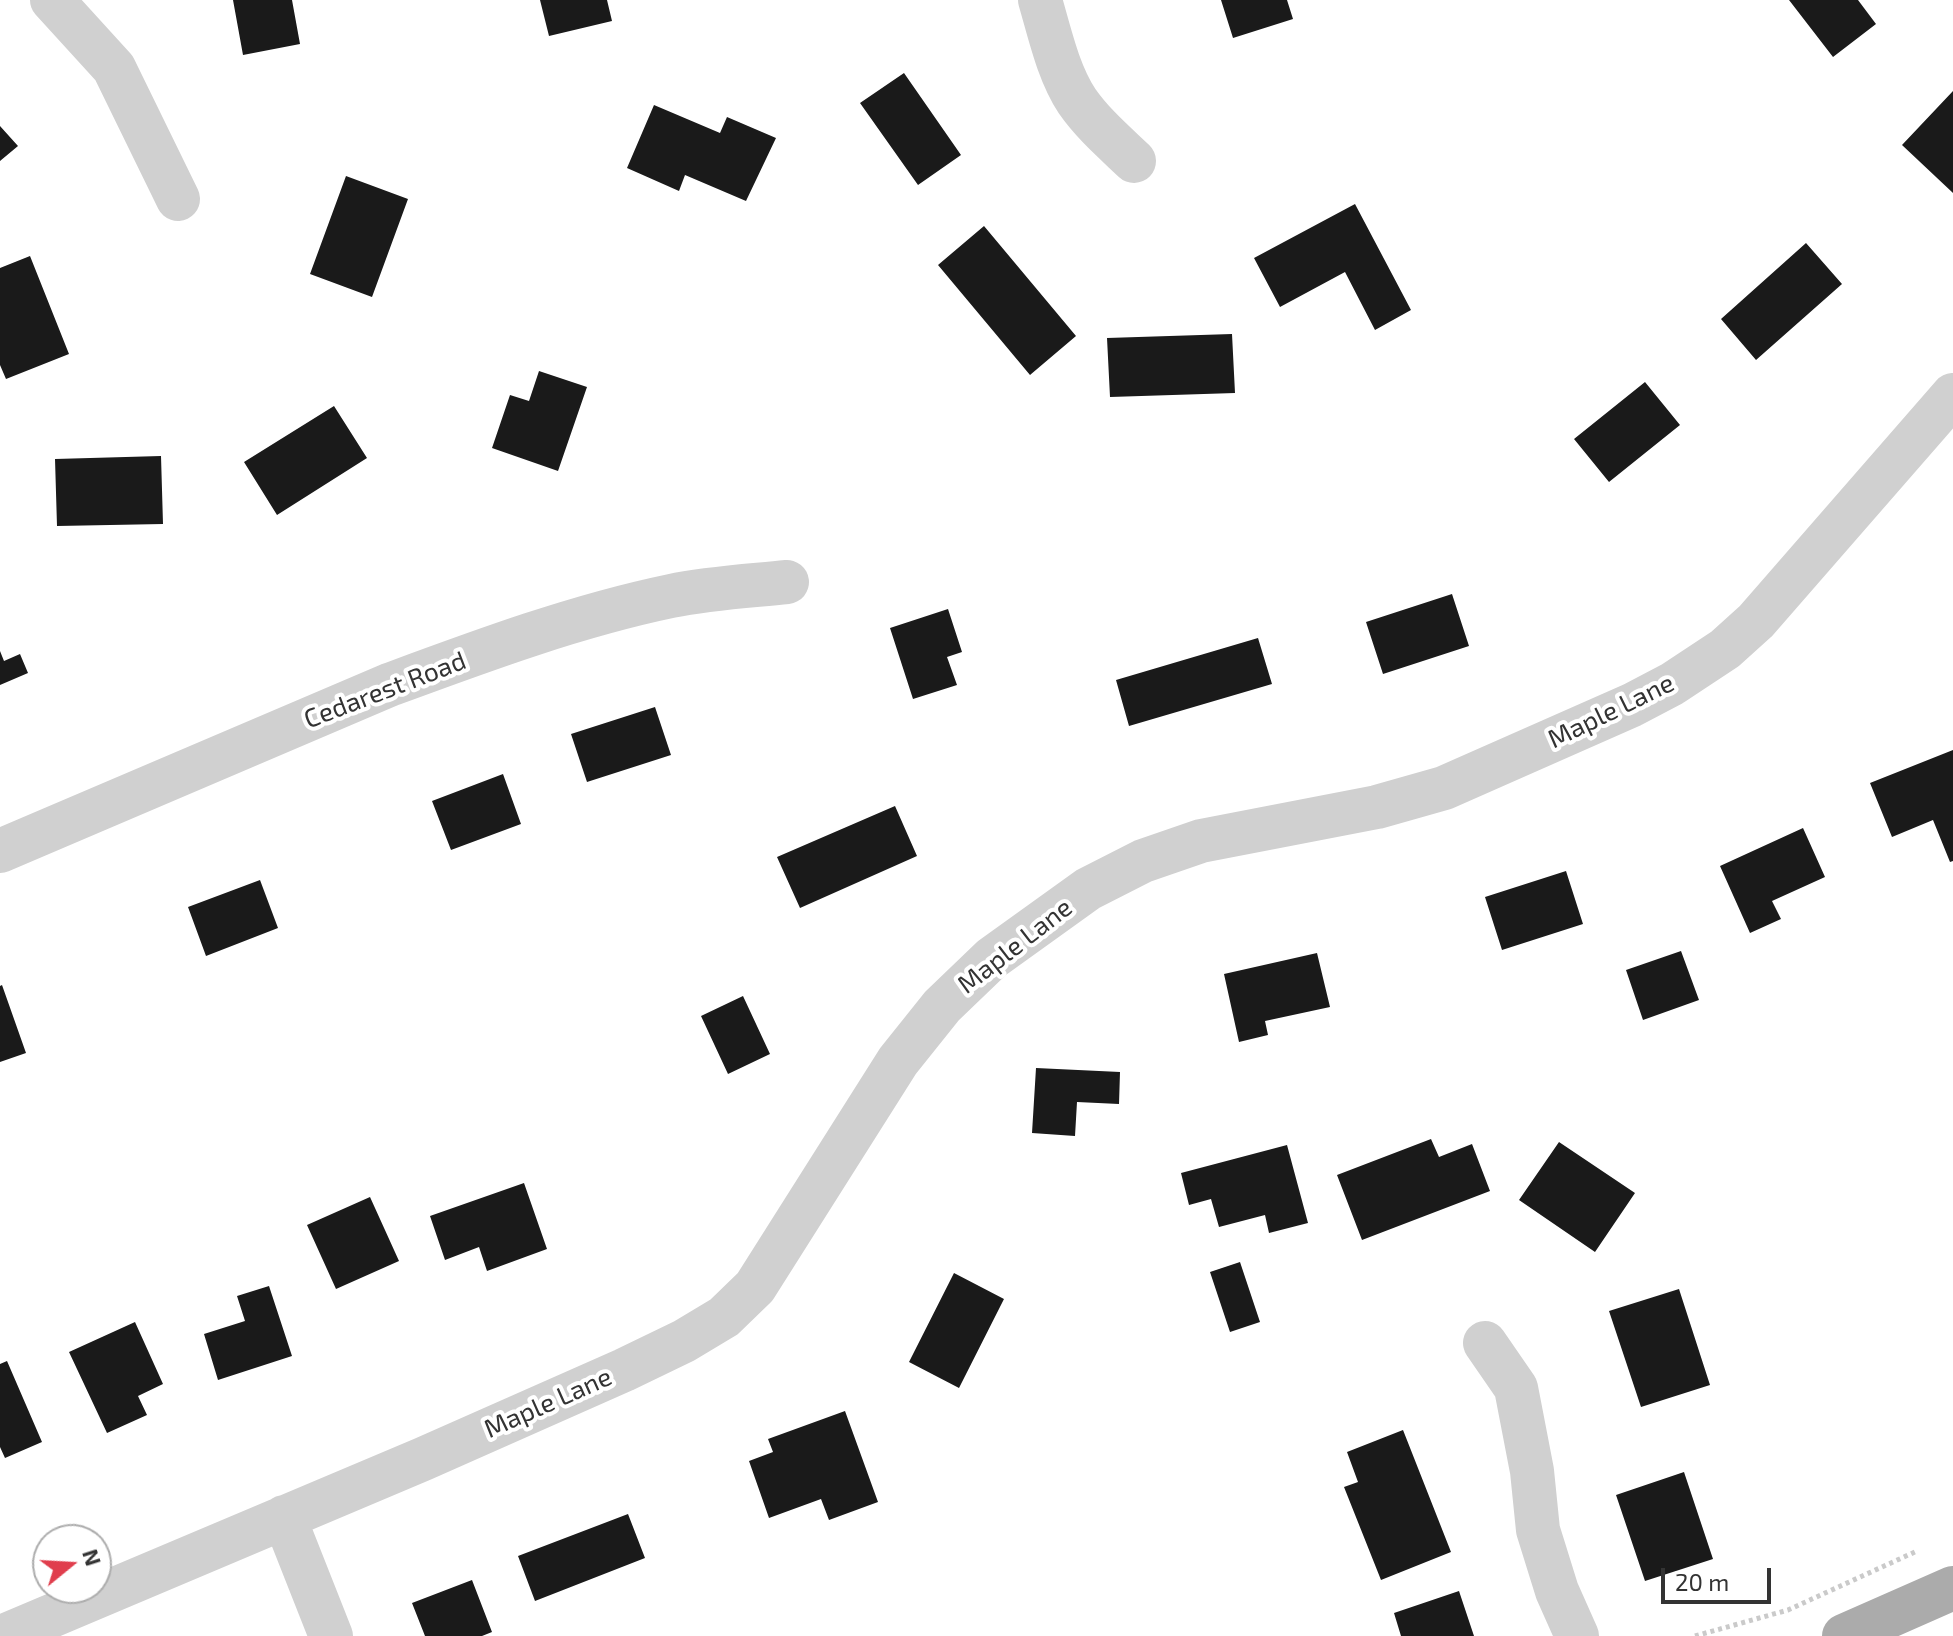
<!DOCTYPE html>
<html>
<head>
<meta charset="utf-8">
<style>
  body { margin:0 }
  #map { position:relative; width:1953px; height:1636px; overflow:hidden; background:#fff; font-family:"Exo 2",sans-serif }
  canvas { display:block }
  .north { position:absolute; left:32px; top:1524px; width:80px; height:80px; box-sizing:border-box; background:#fff; border:2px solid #adadad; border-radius:50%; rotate:72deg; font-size:22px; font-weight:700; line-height:32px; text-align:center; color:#333 }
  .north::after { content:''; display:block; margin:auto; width:28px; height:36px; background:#e03e4d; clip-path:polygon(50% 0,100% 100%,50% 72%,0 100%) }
  .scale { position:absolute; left:1661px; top:1568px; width:110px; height:36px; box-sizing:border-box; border:4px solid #333; border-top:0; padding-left:10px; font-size:24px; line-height:28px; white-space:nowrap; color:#333; -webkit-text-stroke:6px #fff; paint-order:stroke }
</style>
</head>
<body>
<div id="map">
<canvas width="1953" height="1636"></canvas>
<div class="north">N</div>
<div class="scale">20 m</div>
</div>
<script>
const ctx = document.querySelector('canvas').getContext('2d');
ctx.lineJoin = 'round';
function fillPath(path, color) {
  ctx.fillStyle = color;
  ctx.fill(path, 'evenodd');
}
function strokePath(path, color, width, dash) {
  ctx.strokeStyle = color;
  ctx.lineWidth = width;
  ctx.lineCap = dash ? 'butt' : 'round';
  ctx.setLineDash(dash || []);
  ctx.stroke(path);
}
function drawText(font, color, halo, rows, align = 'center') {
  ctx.font = font + ' "Exo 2",sans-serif';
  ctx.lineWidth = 8;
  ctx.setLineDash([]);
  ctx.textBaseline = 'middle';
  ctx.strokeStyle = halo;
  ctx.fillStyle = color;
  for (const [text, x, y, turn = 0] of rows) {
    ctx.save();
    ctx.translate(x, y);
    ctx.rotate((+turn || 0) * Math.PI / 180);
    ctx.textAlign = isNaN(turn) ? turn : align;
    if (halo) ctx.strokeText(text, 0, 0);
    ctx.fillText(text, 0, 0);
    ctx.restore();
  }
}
const building = new Path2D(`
  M 233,0 L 292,0 L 300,44 L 243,55 Z
  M 540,0 L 607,0 L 612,21 L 549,36 Z
  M 1221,0 L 1287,0 L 1293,19 L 1233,38 Z
  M 1789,0 L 1858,0 L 1876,24 L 1833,57 Z
  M 904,73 L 961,155 L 918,185 L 860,103 Z
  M 1953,91 L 1953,193 L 1902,145 Z
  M 654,105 L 720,133 L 727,117 L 776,138 L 746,201 L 685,175 L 679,191 L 627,168 Z
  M 0,126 L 18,146 L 0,161 Z
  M 346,176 L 408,199 L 372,297 L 310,274 Z
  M 1355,204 L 1411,310 L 1375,330 L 1345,272 L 1280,307 L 1254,258 Z
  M 984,226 L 1076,336 L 1030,375 L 938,265 Z
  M 1806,243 L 1842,284 L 1756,360 L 1721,319 Z
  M 30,256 L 69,354 L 6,379 L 0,365 L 0,268 Z
  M 1232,334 L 1235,393 L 1110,397 L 1107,338 Z
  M 539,371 L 587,387 L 558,471 L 492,448 L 510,395 L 529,401 Z
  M 1645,382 L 1680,425 L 1609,482 L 1574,439 Z
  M 334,406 L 367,458 L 277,515 L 244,462 Z
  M 161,456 L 163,524 L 57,526 L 55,459 Z
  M 1452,594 L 1469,646 L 1383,674 L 1366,622 Z
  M 948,609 L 962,652 L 947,657 L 957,685 L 913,699 L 890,628 Z
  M 1258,638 L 1272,684 L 1129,726 L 1116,680 Z
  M 0,651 L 4,661 L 20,654 L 28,673 L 0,685 Z
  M 655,707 L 671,755 L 587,782 L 571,734 Z
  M 1953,750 L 1953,861 L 1950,862 L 1933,820 L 1892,837 L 1870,783 Z
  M 503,774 L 521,824 L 451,850 L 432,801 Z
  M 895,806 L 917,856 L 800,908 L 777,857 Z
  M 1803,828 L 1825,877 L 1772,901 L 1781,919 L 1750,933 L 1720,866 Z
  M 1566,871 L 1583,924 L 1502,950 L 1485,897 Z
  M 260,880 L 278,928 L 206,956 L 188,907 Z
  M 1681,951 L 1699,1000 L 1643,1020 L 1626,970 Z
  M 1317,953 L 1330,1007 L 1265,1021 L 1268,1035 L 1239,1042 L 1224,974 Z
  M 2,985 L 26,1053 L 0,1062 L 0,986 Z
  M 743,996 L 770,1054 L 728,1074 L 701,1016 Z
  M 1036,1068 L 1120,1072 L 1119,1104 L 1077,1102 L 1075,1136 L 1032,1133 Z
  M 1431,1139 L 1439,1157 L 1472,1144 L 1490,1191 L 1362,1240 L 1337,1175 Z
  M 1559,1142 L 1635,1193 L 1595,1252 L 1519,1200 Z
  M 1287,1145 L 1308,1223 L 1269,1233 L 1265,1215 L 1219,1227 L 1211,1199 L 1189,1205 L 1181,1173 Z
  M 524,1183 L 547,1249 L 487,1271 L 479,1247 L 445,1260 L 430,1216 Z
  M 370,1197 L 399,1261 L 336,1289 L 307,1225 Z
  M 1240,1262 L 1260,1322 L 1230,1332 L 1210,1272 Z
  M 954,1273 L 1004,1299 L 959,1388 L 909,1362 Z
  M 269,1286 L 292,1356 L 218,1380 L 204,1334 L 245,1321 L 237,1296 Z
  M 1679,1289 L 1710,1385 L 1641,1407 L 1609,1311 Z
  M 135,1322 L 163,1384 L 138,1396 L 147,1415 L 107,1433 L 69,1352 Z
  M 7,1361 L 42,1442 L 5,1458 L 0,1447 L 0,1364 Z
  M 845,1411 L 878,1502 L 829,1520 L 821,1499 L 769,1518 L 749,1461 L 773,1452 L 768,1439 Z
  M 1403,1430 L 1451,1552 L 1381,1580 L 1344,1487 L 1358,1482 L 1347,1452 Z
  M 1684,1472 L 1713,1559 L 1645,1581 L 1616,1495 Z
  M 628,1514 L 645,1558 L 535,1601 L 518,1556 Z
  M 472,1580 L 492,1632 L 482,1636 L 425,1636 L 412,1603 Z
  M 1459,1591 L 1474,1636 L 1401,1636 L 1394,1613 Z`);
const path = new Path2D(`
  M 1695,1636 L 1788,1610 L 1917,1551`);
const minor = new Path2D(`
  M 52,0 L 114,68 L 178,199
  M 1040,0 C 1050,34 1058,72 1077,101 C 1093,124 1114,142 1134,161
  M 0,851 L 389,685 C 481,651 575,616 671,596 C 709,588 748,586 787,582
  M 1485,1343 L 1516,1388 L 1532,1471 L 1538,1530 L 1557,1591 L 1577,1636
  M 284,1517 L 331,1636
  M 4,1636 L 423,1459 L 624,1370 L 684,1341 L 724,1317 L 755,1287 L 898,1061 L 942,1006 L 992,958 L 1088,889 L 1143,861 L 1201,841 L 1377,807 L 1444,788 L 1632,705 L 1672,684 L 1725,649 L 1756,621 L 1953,395`);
const major = new Path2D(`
  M 1844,1636 L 1953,1588`);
const streetNames = [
  ["Cedarest Road",385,690,-21],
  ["Maple Lane",1611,711,-26],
  ["Maple Lane",1015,946,-38],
  ["Maple Lane",548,1403,-24]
];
fillPath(building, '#1a1a1a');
strokePath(path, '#cacaca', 5, [4, 4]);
strokePath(minor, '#d0d0d0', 44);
strokePath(major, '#ababab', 44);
drawText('26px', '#333', '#fff', streetNames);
</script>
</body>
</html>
